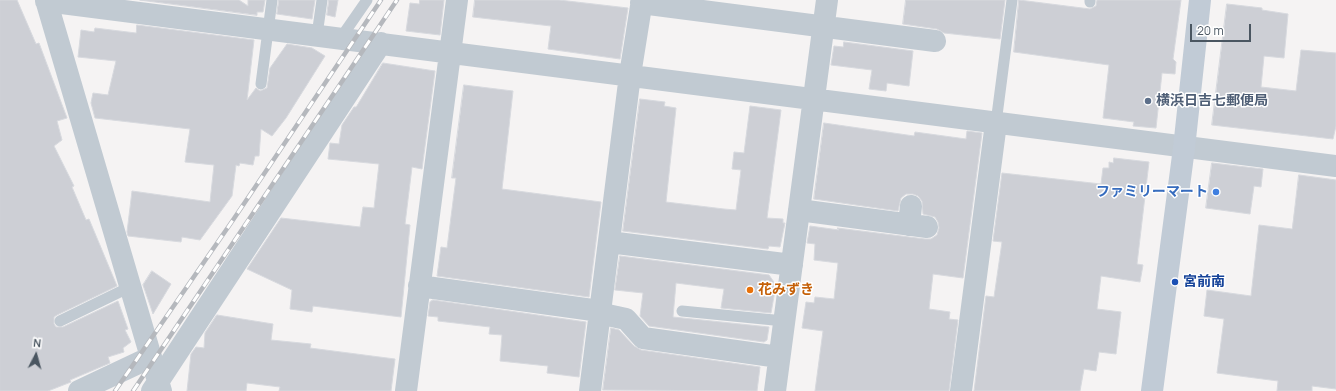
<!DOCTYPE html>
<html>
<head>
<meta charset="utf-8">
<style>
  body { margin:0 }
  #map { position:relative; width:1336px; height:391px; overflow:hidden; background:#f5f3f3; font-family:Manrope,sans-serif }
  canvas { display:block }
  .north { position:absolute; left:16px; top:335px; width:40px; height:40px; -webkit-text-stroke:3px #fff; paint-order:stroke; rotate:6deg; font-size:11px; font-weight:700; line-height:16px; text-align:center; color:#4a5661 }
  .north::after { content:''; display:block; margin:auto; width:14px; height:18px; background:#4a5661; clip-path:polygon(50% 0,100% 100%,50% 72%,0 100%) }
  .scale { position:absolute; left:1190px; top:24px; width:61px; height:18px; box-sizing:border-box; border:2px solid #4a5661; border-top:0; padding-left:5px; font-size:12px; line-height:14px; white-space:nowrap; color:#4a5661; -webkit-text-stroke:3px #fff; paint-order:stroke }
</style>
</head>
<body>
<div id="map">
<canvas width="1336" height="391"></canvas>
<div class="north">N</div>
<div class="scale">20 m</div>
</div>
<script>
const ctx = document.querySelector('canvas').getContext('2d');
ctx.lineJoin = 'round';
function fillPath(path, color) {
  ctx.fillStyle = color;
  ctx.fill(path, 'evenodd');
}
function strokePath(path, color, width, dash) {
  ctx.strokeStyle = color;
  ctx.lineWidth = width;
  ctx.lineCap = dash ? 'butt' : 'round';
  ctx.setLineDash(dash || []);
  ctx.stroke(path);
}
function drawText(font, color, halo, rows, align = 'center') {
  ctx.font = font + ' Manrope,"Noto Sans JP",sans-serif';
  ctx.lineWidth = 3;
  ctx.setLineDash([]);
  ctx.textBaseline = 'middle';
  ctx.strokeStyle = halo;
  ctx.fillStyle = color;
  for (const [text, x, y, turn = 0] of rows) {
    ctx.save();
    ctx.translate(x, y);
    ctx.rotate((+turn || 0) * Math.PI / 180);
    ctx.textAlign = isNaN(turn) ? turn : align;
    if (halo) ctx.strokeText(text, 0, 0);
    ctx.fillText(text, 0, 0);
    ctx.restore();
  }
}
const building = new Path2D(`
  M 0,0 L 17,0 L 36,44 L 39,43 L 67,118 L 57,121 L 62,140 L 54,146 L 74,186 L 72,187 L 86,220 L 89,219 L 117,286 L 57,315 L 54,317 L 54,324 L 56,327 L 63,327 L 118,301 L 128,329 L 125,330 L 131,342 L 123,348 L 124,352 L 108,357 L 110,363 L 70,380 L 71,382 L 48,391 L 0,391 Z
  M 140,0 L 239,0 L 248,6 L 248,0 L 265,0 L 263,12 L 257,12 L 257,15 Z
  M 279,0 L 315,0 L 312,19 L 277,14 Z
  M 329,0 L 338,0 L 335,17 L 327,15 Z
  M 420,0 L 444,0 L 440,35 L 406,31 L 410,3 L 419,4 Z
  M 475,0 L 559,0 L 628,8 L 620,59 L 548,49 L 551,26 L 473,17 Z
  M 906,0 L 1005,0 L 1000,39 L 944,33 L 937,29 L 903,24 Z
  M 1019,0 L 1090,9 L 1096,6 L 1097,0 L 1181,0 L 1173,59 L 1176,62 L 1175,74 L 1162,73 L 1156,128 L 1133,126 L 1134,122 L 1103,118 L 1109,65 L 1014,52 Z
  M 1227,4 L 1262,8 L 1262,10 L 1288,14 L 1284,58 L 1264,56 L 1261,87 L 1296,91 L 1301,50 L 1336,53 L 1336,126 L 1333,139 L 1212,125 Z
  M 137,25 L 254,40 L 247,100 L 256,88 L 260,91 L 267,88 L 270,68 L 287,44 L 312,48 L 325,56 L 286,118 L 272,136 L 261,129 L 259,156 L 255,156 L 253,165 L 240,163 L 239,166 L 236,165 L 232,196 L 200,240 L 182,237 L 181,242 L 128,236 L 127,232 L 132,191 L 210,202 L 214,165 L 185,162 L 190,129 L 95,118 L 91,103 L 93,93 L 108,95 L 116,61 L 78,57 L 81,30 L 94,32 L 95,28 L 136,33 Z
  M 844,42 L 913,51 L 909,86 L 887,83 L 886,91 L 869,89 L 872,70 L 831,65 L 834,46 L 843,47 Z
  M 383,63 L 435,71 L 422,169 L 412,167 L 405,224 L 410,225 L 401,317 L 313,306 L 312,312 L 290,309 L 292,290 L 247,269 L 281,218 L 360,227 L 363,207 L 374,208 L 379,164 L 328,159 L 330,143 L 339,144 L 342,125 L 354,107 L 356,107 Z
  M 464,85 L 513,91 L 502,189 L 601,202 L 589,297 L 437,276 L 441,247 L 447,248 L 456,178 L 452,178 Z
  M 640,99 L 665,102 L 664,106 L 676,108 L 666,202 L 724,209 L 736,210 L 741,170 L 732,169 L 734,152 L 744,153 L 750,106 L 781,110 L 767,218 L 783,219 L 783,223 L 785,223 L 780,247 L 769,246 L 768,249 L 623,231 Z
  M 824,123 L 914,136 L 915,132 L 966,139 L 967,131 L 982,133 L 963,278 L 933,274 L 929,309 L 950,312 L 949,319 L 958,320 L 949,391 L 815,391 L 823,331 L 802,328 L 806,302 L 814,303 L 815,297 L 834,299 L 838,263 L 814,260 L 815,244 L 807,243 L 810,226 L 839,230 L 837,228 L 925,239 L 931,239 L 937,235 L 939,228 L 938,222 L 935,217 L 923,214 L 922,201 L 918,196 L 913,194 L 906,194 L 901,198 L 898,211 L 814,199 Z
  M 1114,158 L 1149,162 L 1137,264 L 1143,265 L 1140,282 L 1101,276 L 1097,309 L 1121,312 L 1116,354 L 1099,352 L 1096,371 L 1084,369 L 1080,391 L 974,391 L 986,296 L 994,297 L 1002,242 L 993,241 L 1002,173 L 1101,184 L 1103,168 L 1109,168 L 1109,162 L 1113,163 Z
  M 1212,163 L 1263,169 L 1261,187 L 1254,186 L 1250,214 L 1206,208 Z
  M 1299,175 L 1336,180 L 1336,389 L 1312,386 L 1312,391 L 1277,391 L 1278,381 L 1217,373 L 1224,319 L 1204,316 L 1207,290 L 1251,296 L 1259,225 L 1292,229 Z
  M 620,256 L 769,275 L 776,285 L 771,313 L 721,308 L 724,289 L 676,283 L 673,317 L 769,327 L 767,340 L 764,342 L 649,326 L 640,316 L 643,293 L 615,290 Z
  M 152,271 L 171,284 L 153,314 L 143,285 Z
  M 433,300 L 586,322 L 579,377 L 547,373 L 548,366 L 500,361 L 502,335 L 489,334 L 490,327 L 438,321 L 438,317 L 428,316 L 430,302 Z
  M 217,315 L 273,324 L 271,340 L 311,344 L 310,348 L 395,359 L 391,391 L 279,391 L 280,387 L 247,383 L 246,391 L 187,391 L 191,354 L 196,347 L 204,348 L 205,333 Z
  M 611,328 L 619,330 L 634,346 L 641,350 L 760,367 L 757,391 L 603,390 Z`);
const lane = new Path2D(`
  M 1090,2 L 1090,0
  M 317,35 L 322,0
  M 340,39 L 367,0
  M 261,84 L 272,0
  M 996,123 L 1012,0
  M 682,311 L 784,321
  M 60,321 L 130,287`);
const street = new Path2D(`
  M 46,0 L 161,391
  M 46,1 L 1336,166
  M 641,3 L 935,41
  M 799,210 L 927,227
  M 909,225 L 911,206
  M 609,242 L 792,265
  M 419,286 L 600,311 L 603,314 L 626,319 L 643,338 L 779,357
  M 79,391 L 151,357
  M 152,391 L 381,43
  M 406,391 L 457,0
  M 590,391 L 630,75 L 642,0
  M 775,391 L 827,0
  M 961,391 L 996,123`);
const secondary = new Path2D(`
  M 1152,391 L 1184,148 L 1200,0`);
const rail = new Path2D(`
  M 115,391 L 233,220 L 381,0
  M 133,391 L 397,0`);
const markers = [
  [1148,101,4,"#5c6f8a"],
  [1216,192,4,"#3f7fe0"],
  [1175,282,4,"#1a4fb4"],
  [750,290,4,"#e8710a"]
];
const serviceNames = [
  ["横浜日吉七郵便局",1156,101]
];
const shopNames = [
  ["ファミリーマート",1208,192]
];
const transitNames = [
  ["宮前南",1183,282]
];
const foodNames = [
  ["花みずき",758,290]
];
fillPath(building, '#cdcfd5');
strokePath(building, '#d7d9de', 1);
strokePath(lane, '#c1cad2', 11);
strokePath(street, '#c1cad2', 22);
strokePath(secondary, '#c1cbd6', 22);
strokePath(rail, '#b5b8bd', 4.5);
strokePath(rail, '#fff', 3, [9]);
for (const [x, y, r, color] of markers) {
  const dot = new Path2D();
  dot.arc(x, y, r, 0, 2 * Math.PI);
  ctx.fillStyle = color;
  ctx.fill(dot);
  strokePath(dot, '#fff', 1.5);
}
drawText('bold 14px', '#4e5e75', '#fff', serviceNames, 'left');
drawText('bold 14px', '#366cbe', '#fff', shopNames, 'right');
drawText('bold 14px', '#164399', '#fff', transitNames, 'left');
drawText('bold 14px', '#c56008', '#fff', foodNames, 'left');
</script>
</body>
</html>
